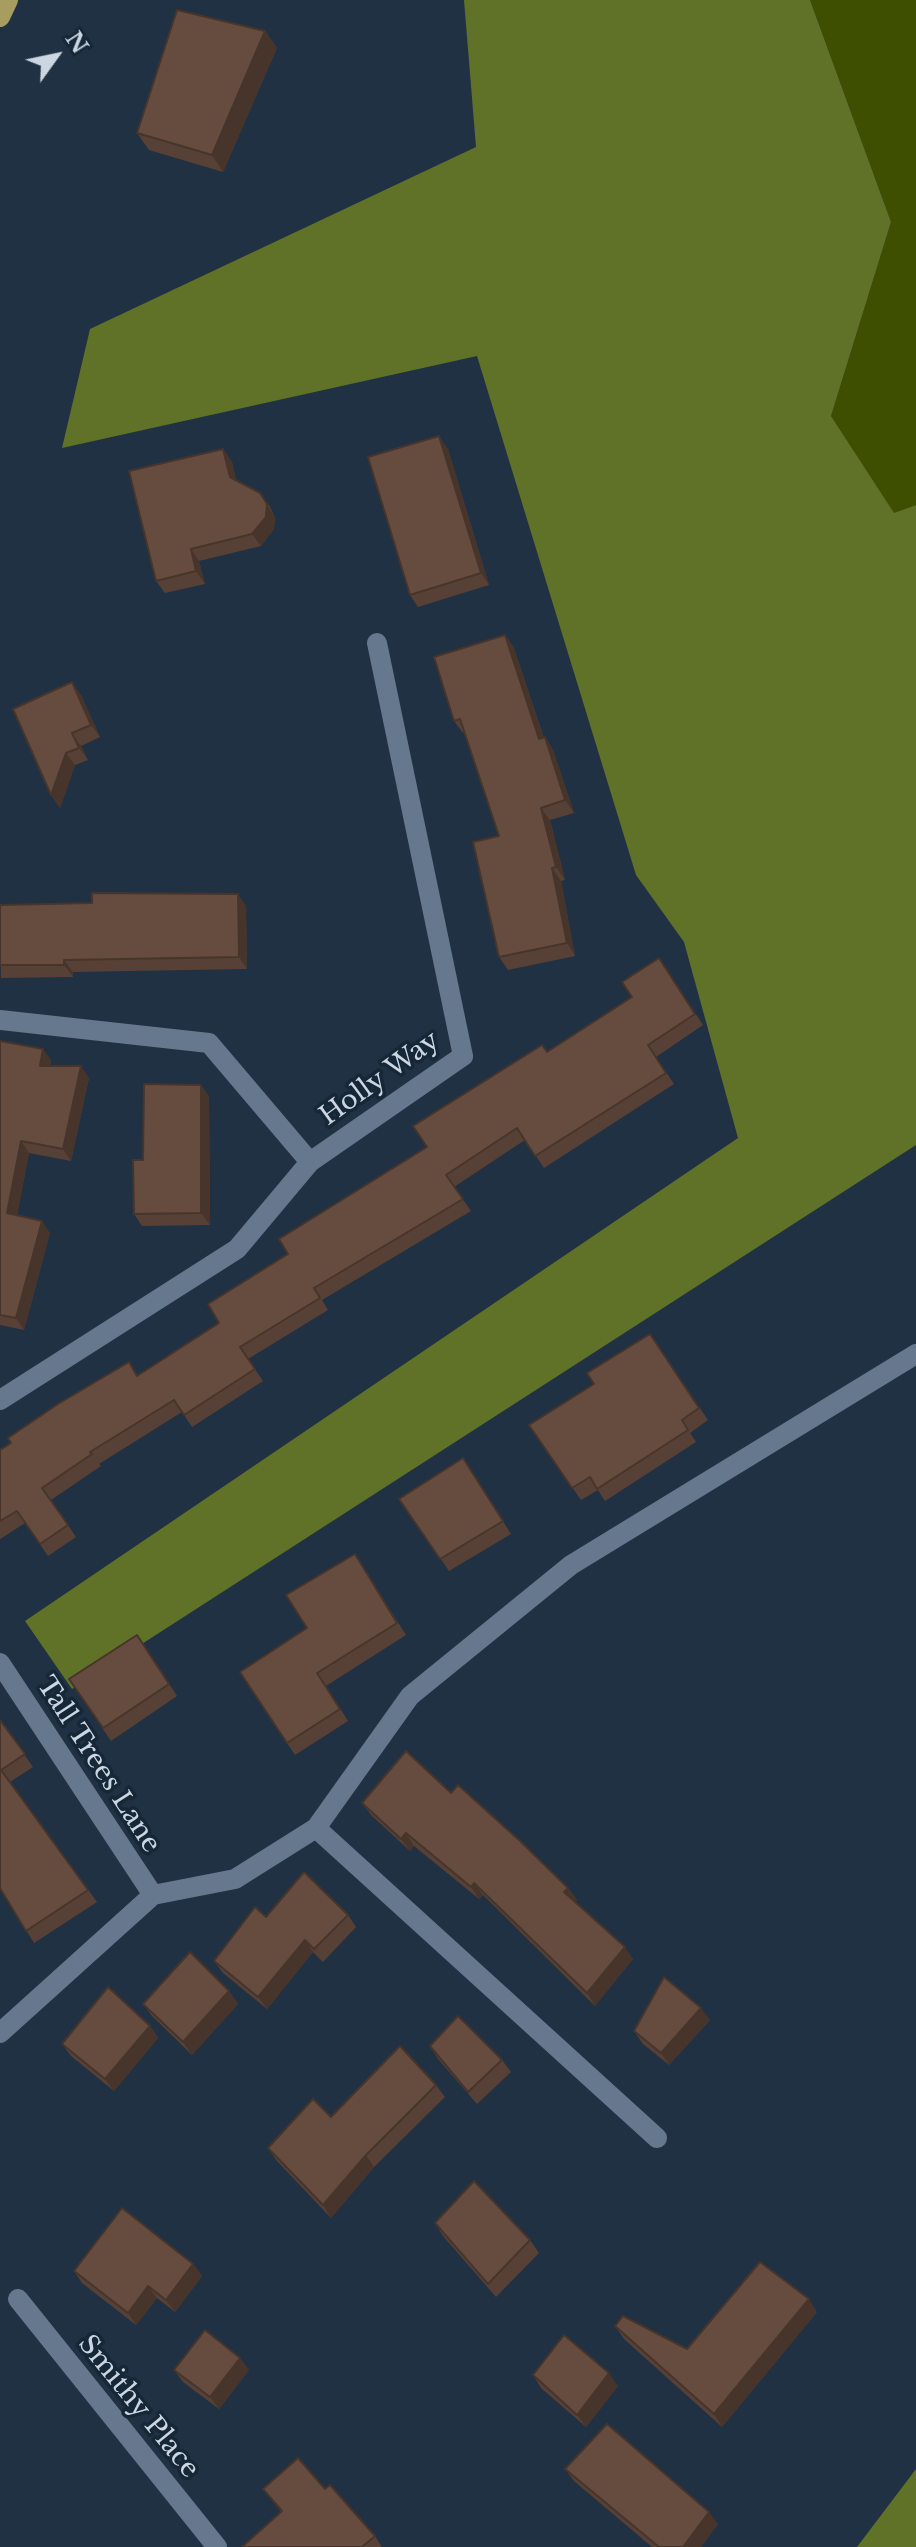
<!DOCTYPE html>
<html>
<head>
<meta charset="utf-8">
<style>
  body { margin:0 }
  #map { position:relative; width:916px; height:2547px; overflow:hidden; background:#203143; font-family:"Libre Baskerville",serif }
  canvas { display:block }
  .north { position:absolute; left:16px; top:16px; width:80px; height:80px; -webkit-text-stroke:6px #162738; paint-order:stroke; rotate:57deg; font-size:22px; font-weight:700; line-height:32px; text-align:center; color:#cbd6e2 }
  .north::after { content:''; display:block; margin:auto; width:28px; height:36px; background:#cbd6e2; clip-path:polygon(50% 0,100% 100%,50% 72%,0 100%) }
</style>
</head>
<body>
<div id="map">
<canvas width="916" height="2547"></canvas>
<div class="north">N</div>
</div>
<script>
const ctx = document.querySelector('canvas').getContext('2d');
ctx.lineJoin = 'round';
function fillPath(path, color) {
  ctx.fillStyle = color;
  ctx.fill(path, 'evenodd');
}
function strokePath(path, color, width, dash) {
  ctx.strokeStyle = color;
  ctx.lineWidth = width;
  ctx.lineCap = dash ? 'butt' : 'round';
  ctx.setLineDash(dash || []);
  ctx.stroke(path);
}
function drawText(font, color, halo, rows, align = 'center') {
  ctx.font = font + ' "Libre Baskerville",serif';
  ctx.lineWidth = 7;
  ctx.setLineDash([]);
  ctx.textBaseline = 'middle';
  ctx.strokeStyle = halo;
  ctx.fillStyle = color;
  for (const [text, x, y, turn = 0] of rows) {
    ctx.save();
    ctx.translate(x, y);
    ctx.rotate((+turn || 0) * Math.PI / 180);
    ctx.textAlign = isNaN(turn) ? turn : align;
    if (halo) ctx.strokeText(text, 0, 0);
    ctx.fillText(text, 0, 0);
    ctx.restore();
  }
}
const green = new Path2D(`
  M 810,0 L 916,0 L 916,505 L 894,514 L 831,416 L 891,222 Z`);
const forest = new Path2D(`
  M 464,0 L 810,0 L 891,222 L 831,416 L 894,513 L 916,505 L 916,1145 L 72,1689 L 25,1621 L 738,1138 L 684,942 L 636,875 L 477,356 L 62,448 L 90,329 L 476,147 Z
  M 916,2469 L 916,2547 L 857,2547 Z`);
const minor = new Path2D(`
  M 0,1020 L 209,1043 L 310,1162
  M 0,1400 L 237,1249 L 310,1162 L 463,1056 L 377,643
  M 0,1663 L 153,1895
  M 316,1828 L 657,2138
  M 0,2033 L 153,1895 L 235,1879 L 316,1828 L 410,1696 L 571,1565 L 916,1354
  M 18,2299 L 217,2547`);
const primary = new Path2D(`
  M 0,17 L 8,0`);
const wall = new Path2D(`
  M 265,31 L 277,48 L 223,172 L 149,150 L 137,133 Z
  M 223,449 L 232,462 L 236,480 L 269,505 L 275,517 L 274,529 L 261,546 L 199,561 L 205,584 L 165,593 L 156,581 Z
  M 448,449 L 489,585 L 418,607 L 410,595 Z
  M 505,635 L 514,648 L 544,738 L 545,737 L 553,750 L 574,813 L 550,820 L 565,880 L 561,881 L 575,956 L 508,970 L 499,957 L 499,836 L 464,732 L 463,733 L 454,721 Z
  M 81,695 L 100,737 L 81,746 L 88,760 L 75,765 L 60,808 L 51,795 Z
  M 0,905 L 246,906 L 247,969 L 73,972 L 73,977 L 1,978 Z
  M 667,970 L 703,1025 L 656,1057 L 674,1084 L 544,1168 L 525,1140 L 454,1187 L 471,1211 L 322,1300 L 328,1310 L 248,1359 L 263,1381 L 192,1427 L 182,1412 L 99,1464 L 101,1466 L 51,1500 L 76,1537 L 48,1556 L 25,1523 L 0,1539 L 0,1450 L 138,1375 L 219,1323 L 288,1254 L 427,1147 L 547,1052 L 632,997 Z
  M 0,1041 L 51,1060 L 50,1066 L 89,1078 L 71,1161 L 29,1153 L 17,1215 L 50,1233 L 24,1330 L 0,1325 Z
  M 201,1085 L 209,1097 L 210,1225 L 142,1226 L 134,1214 L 143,1160 Z
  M 650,1334 L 708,1420 L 690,1433 L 696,1442 L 605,1501 L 598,1490 L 581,1500 L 529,1425 L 594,1384 Z
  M 471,1471 L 511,1534 L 449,1571 L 399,1499 Z
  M 355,1554 L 406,1635 L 326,1686 L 348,1721 L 295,1755 L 240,1672 L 307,1628 Z
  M 146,1648 L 177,1696 L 111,1741 L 69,1679 Z
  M 0,1720 L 33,1767 L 10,1782 L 97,1902 L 34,1943 L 0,1888 Z
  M 451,1793 L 568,1888 L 577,1900 L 575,1902 L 633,1959 L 595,2006 L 483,1895 L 479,1899 L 414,1846 L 410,1851 L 371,1815 L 362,1803 Z
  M 348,1915 L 356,1927 L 323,1962 L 313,1952 L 267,2009 L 223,1973 L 214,1961 L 266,1917 Z
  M 229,1991 L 238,2004 L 192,2055 L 152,2016 L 143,2004 Z
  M 710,2020 L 669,2065 L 643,2044 L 634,2031 Z
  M 150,2026 L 158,2038 L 114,2091 L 71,2056 L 62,2044 Z
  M 430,2046 L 502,2060 L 511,2072 L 477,2104 L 438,2059 Z
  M 436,2085 L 445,2097 L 374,2167 L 331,2218 L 277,2161 L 268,2148 L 331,2117 Z
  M 435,2223 L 530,2240 L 539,2253 L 496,2297 L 443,2236 Z
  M 193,2264 L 202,2276 L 175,2312 L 157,2298 L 136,2325 L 82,2283 L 74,2271 Z
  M 817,2312 L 722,2427 L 624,2339 L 615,2326 L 687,2349 Z
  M 174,2370 L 249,2370 L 219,2409 L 183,2382 Z
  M 533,2375 L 618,2386 L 586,2427 L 541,2388 Z
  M 565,2469 L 718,2524 L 701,2547 L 652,2547 L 574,2481 Z
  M 263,2489 L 325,2489 L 375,2536 L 382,2547 L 242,2547 L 281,2512 Z`);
const shadedWall = new Path2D(`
  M 265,31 L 277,48 L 223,172 L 212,155 Z
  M 439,436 L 448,449 L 489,585 L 481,573 Z
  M 223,449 L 232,462 L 238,489 L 230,477 Z
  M 260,493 L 275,517 L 274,529 L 261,546 L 252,534 Z
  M 191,549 L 199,561 L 205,584 L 196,571 Z
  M 505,635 L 514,648 L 548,751 L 539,739 Z
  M 72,682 L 81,695 L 100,737 L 91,725 Z
  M 72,733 L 81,746 L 88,760 L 79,748 Z
  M 545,737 L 553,750 L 574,813 L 565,800 Z
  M 66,753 L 75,765 L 60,808 L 51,795 Z
  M 541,808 L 550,820 L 565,880 L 556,867 Z
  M 552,868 L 561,881 L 575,956 L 567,943 Z
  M 238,894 L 246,906 L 247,969 L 239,957 Z
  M 64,960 L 73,972 L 73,977 L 64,965 Z
  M 43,1049 L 51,1060 L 48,1077 L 40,1066 Z
  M 81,1066 L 89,1078 L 71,1161 L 63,1149 Z
  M 201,1085 L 209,1097 L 210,1225 L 201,1213 Z
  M 21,1141 L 29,1153 L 15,1225 L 7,1213 Z
  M 42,1221 L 50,1233 L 24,1330 L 16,1318 Z
  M 406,1833 L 414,1846 L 410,1851 L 401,1839 Z
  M 474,1883 L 483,1895 L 479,1899 L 471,1887 Z
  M 568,1888 L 577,1900 L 573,1904 L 564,1892 Z
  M 305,1940 L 313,1952 L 267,2009 L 258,1997 Z
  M 625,1947 L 633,1959 L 595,2006 L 587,1993 Z
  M 229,1991 L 238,2004 L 192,2055 L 183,2042 Z
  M 701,2008 L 710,2020 L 669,2065 L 661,2053 Z
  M 150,2026 L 158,2038 L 114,2091 L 105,2079 Z
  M 366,2155 L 374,2167 L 331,2218 L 323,2205 Z
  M 193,2264 L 202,2276 L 175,2312 L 166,2300 Z
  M 148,2286 L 157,2298 L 136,2325 L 128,2313 Z
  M 809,2299 L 817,2312 L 722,2427 L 714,2414 Z
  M 240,2358 L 249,2370 L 219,2409 L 210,2397 Z
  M 609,2373 L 618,2386 L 586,2427 L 577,2415 Z
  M 709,2512 L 718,2524 L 701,2547 L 683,2547 Z`);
const building = new Path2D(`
  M 177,10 L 265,31 L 212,155 L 137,133 Z
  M 439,436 L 481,573 L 410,595 L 368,457 Z
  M 223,449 L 230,477 L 260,493 L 267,504 L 266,517 L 252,534 L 191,549 L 196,571 L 156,581 L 129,471 Z
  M 505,635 L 539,739 L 545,737 L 565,800 L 541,808 L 556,867 L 552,868 L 567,943 L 499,957 L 473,842 L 499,836 L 460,719 L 454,721 L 434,657 Z
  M 72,682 L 91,725 L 72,733 L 79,748 L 66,753 L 51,795 L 13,709 Z
  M 92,893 L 238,894 L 239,957 L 64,960 L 64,965 L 0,965 L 0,905 L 92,903 Z
  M 659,958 L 695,1014 L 648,1045 L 666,1073 L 535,1156 L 517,1128 L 446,1175 L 463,1199 L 314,1288 L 320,1298 L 240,1347 L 255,1369 L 184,1415 L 174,1400 L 90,1452 L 92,1454 L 42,1488 L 68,1525 L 40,1544 L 17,1511 L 0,1521 L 0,1450 L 11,1443 L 8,1438 L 58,1404 L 129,1362 L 137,1376 L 219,1323 L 208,1304 L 288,1254 L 279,1239 L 427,1147 L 413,1126 L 542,1045 L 547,1052 L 632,997 L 622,982 Z
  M 0,1041 L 43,1049 L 40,1066 L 81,1066 L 63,1149 L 21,1141 L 7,1213 L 42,1221 L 16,1318 L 0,1315 Z
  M 144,1084 L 201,1085 L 201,1213 L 134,1214 L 133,1160 L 143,1160 Z
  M 650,1334 L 699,1408 L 682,1420 L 688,1430 L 597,1489 L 590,1477 L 572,1488 L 529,1425 L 594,1384 L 587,1373 Z
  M 463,1458 L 503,1521 L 440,1559 L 399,1499 Z
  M 355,1554 L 397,1623 L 317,1673 L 340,1709 L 287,1743 L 240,1672 L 307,1628 L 286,1595 Z
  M 137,1635 L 169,1684 L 103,1728 L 69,1679 Z
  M 0,1720 L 25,1754 L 1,1770 L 88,1890 L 26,1931 L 0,1888 Z
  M 406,1751 L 451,1793 L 458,1785 L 520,1841 L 568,1888 L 564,1892 L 625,1947 L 587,1993 L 474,1883 L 471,1887 L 406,1833 L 401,1839 L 362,1803 Z
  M 304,1872 L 348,1915 L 314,1949 L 305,1940 L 258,1997 L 214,1961 L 255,1907 L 266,1917 Z
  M 190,1952 L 229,1991 L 183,2042 L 143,2004 Z
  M 664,1977 L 701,2008 L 661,2053 L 634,2031 Z
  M 108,1987 L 150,2026 L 105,2079 L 62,2044 Z
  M 458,2016 L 502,2060 L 468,2092 L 430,2046 Z
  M 400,2046 L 436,2085 L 366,2155 L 323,2205 L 268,2148 L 313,2099 L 331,2117 Z
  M 474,2181 L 530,2240 L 488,2284 L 435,2223 Z
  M 122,2208 L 193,2264 L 166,2300 L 148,2286 L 128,2313 L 74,2271 Z
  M 760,2262 L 809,2299 L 714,2414 L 615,2326 L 623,2316 L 687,2349 Z
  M 205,2330 L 240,2358 L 210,2397 L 174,2370 Z
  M 564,2335 L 609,2373 L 577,2415 L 533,2375 Z
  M 607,2424 L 709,2512 L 683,2547 L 659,2547 L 565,2469 Z
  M 298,2458 L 325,2489 L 330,2485 L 375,2536 L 362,2547 L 242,2547 L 282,2511 L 263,2489 Z`);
const streetNames = [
  ["Holly Way",380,1079,-36],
  ["Tall Trees Lane",98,1765,57],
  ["Smithy Place",138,2407,51]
];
fillPath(green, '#3f4f02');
fillPath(forest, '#607227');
strokePath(minor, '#65788d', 20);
strokePath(primary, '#a69d5f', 20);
fillPath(wall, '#574136');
fillPath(shadedWall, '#47352c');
fillPath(building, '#654c3f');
strokePath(building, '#47352c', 2);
drawText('26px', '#cbd6e2', '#162738', streetNames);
</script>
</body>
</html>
